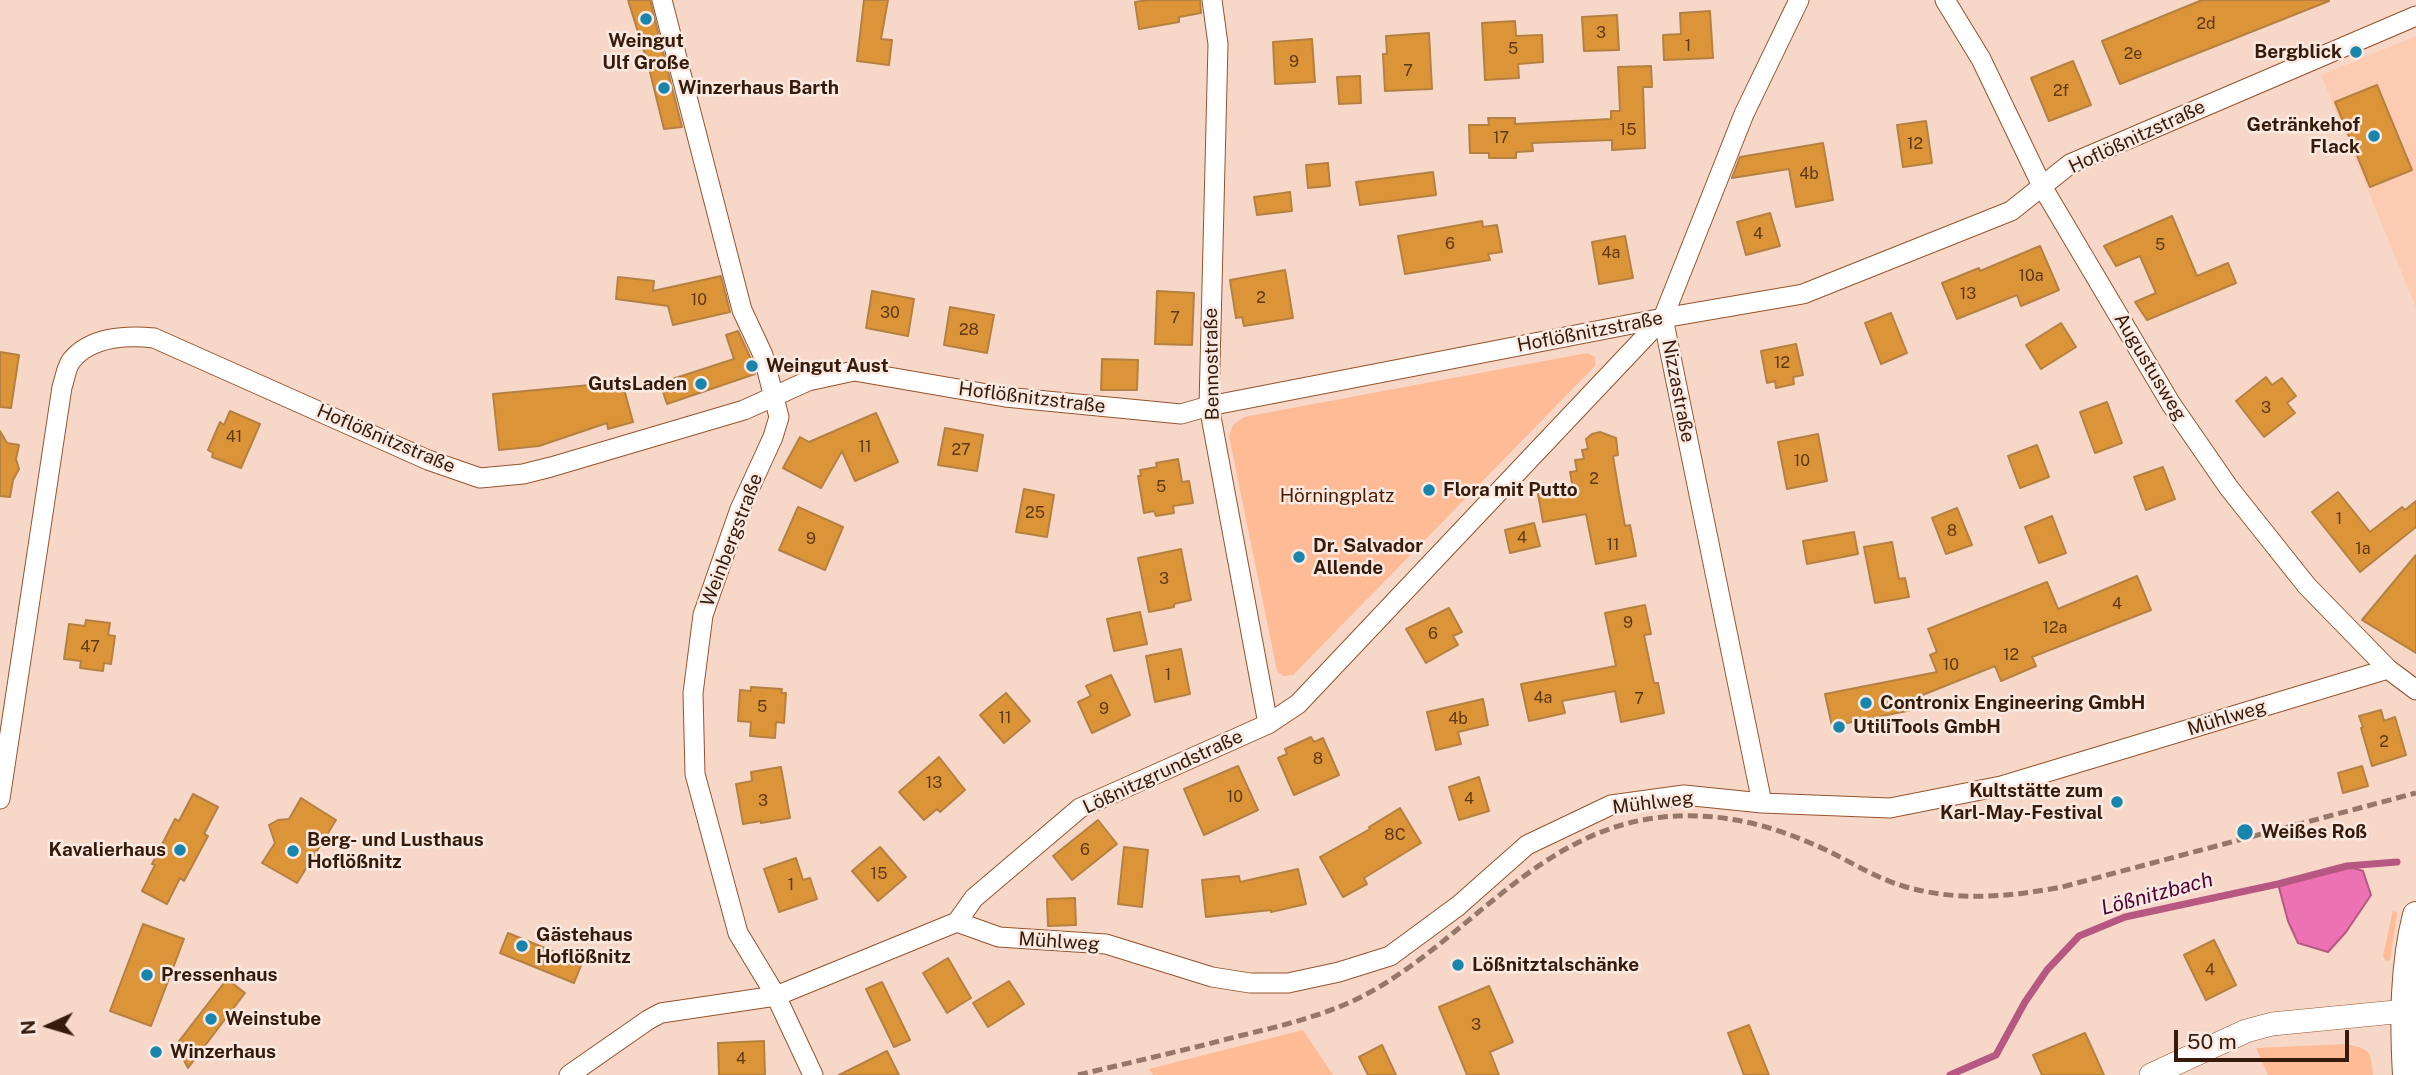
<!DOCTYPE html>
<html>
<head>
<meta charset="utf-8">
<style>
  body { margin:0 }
  #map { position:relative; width:2416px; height:1075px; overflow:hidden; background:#f7d8c8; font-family:"Public Sans",sans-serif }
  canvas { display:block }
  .north { position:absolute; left:14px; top:991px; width:70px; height:70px; -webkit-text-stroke:5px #f9e9e1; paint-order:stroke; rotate:266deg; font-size:19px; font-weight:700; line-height:28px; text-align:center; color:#361b0b }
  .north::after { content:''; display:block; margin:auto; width:24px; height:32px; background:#361b0b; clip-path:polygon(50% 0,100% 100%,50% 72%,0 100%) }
  .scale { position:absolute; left:2174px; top:1030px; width:175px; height:32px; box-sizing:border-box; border:4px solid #361b0b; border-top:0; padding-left:9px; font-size:21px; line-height:24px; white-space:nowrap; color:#361b0b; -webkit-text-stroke:5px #f9e9e1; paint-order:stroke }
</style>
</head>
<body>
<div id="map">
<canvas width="2416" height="1075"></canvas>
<div class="north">N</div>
<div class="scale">50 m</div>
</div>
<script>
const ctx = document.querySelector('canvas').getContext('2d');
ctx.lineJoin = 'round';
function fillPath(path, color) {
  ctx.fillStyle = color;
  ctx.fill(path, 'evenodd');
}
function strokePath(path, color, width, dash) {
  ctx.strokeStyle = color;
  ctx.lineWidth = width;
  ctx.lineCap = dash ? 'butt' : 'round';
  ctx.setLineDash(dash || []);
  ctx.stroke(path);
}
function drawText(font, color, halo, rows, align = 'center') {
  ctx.font = font + ' "Public Sans",sans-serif';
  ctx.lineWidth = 5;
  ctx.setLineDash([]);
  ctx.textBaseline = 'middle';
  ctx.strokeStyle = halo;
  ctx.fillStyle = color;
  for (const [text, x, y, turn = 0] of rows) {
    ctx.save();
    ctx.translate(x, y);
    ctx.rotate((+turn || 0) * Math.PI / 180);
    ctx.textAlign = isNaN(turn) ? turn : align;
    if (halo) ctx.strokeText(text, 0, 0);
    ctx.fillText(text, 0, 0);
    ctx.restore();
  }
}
const built = new Path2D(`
  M 2416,36 L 2416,308 L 2321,75 Z`);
const green = new Path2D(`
  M 1587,353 L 1595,357 L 1595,366 L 1293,675 L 1283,676 L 1277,671 L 1229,436 L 1233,425 L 1244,417 Z
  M 2393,910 L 2397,913 L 2390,960 L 2386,961 L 2383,956 Z
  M 1303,1030 L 1333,1075 L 1153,1075 L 1149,1069 Z
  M 2346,1044 C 2370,1049 2371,1051 2373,1075 L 2268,1075 L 2256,1048 Z`);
const water = new Path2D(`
  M 2347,866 L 2363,871 L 2371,895 L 2346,932 L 2328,952 L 2298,943 L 2288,921 L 2278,884 Z`);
const stream = new Path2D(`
  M 1950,1075 L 1996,1055 L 2025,1002 L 2047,970 L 2079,936 L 2125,917 L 2278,884 L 2347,866 L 2397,862`);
const building = new Path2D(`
  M 628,0 L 650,0 L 682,127 L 664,129 L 648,64 Z
  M 864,0 L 888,0 L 881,39 L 892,40 L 889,65 L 857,61 Z
  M 1148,0 L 1200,0 L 1201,13 L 1179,17 L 1179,22 L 1139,29 L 1135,2 Z
  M 2202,0 L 2329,0 L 2329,1 L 2120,84 L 2102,41 Z
  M 1710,11 L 1713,58 L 1664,60 L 1663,35 L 1681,34 L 1680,13 Z
  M 1617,15 L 1619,50 L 1584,51 L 1582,17 Z
  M 1515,21 L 1516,36 L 1542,35 L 1543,62 L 1518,64 L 1519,78 L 1485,80 L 1482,23 Z
  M 1429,33 L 1432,89 L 1385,91 L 1383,54 L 1387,54 L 1386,36 Z
  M 1312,39 L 1315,82 L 1275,84 L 1273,42 Z
  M 2073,61 L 2091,105 L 2049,121 L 2031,78 Z
  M 1651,66 L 1652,87 L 1643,87 L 1645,148 L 1612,150 L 1612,140 L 1532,143 L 1533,151 L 1516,152 L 1516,158 L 1489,158 L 1489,153 L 1470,153 L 1469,125 L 1489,125 L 1488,118 L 1515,118 L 1515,124 L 1611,119 L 1611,111 L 1620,111 L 1618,67 Z
  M 1360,76 L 1361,103 L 1339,104 L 1337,77 Z
  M 2377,85 L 2412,170 L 2370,187 L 2335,102 Z
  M 1926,121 L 1932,163 L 1903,167 L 1897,125 Z
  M 1823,143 L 1833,200 L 1796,207 L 1789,169 L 1732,178 L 1740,157 Z
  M 1328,163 L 1330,186 L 1308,188 L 1306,165 Z
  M 1433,172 L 1436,195 L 1360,205 L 1356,182 Z
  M 1290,192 L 1292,211 L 1257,215 L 1254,197 Z
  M 1770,213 L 1780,246 L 1746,255 L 1737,222 Z
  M 2172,216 L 2197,276 L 2228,263 L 2236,283 L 2147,320 L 2135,302 L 2156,293 L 2140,256 L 2116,266 L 2104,246 Z
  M 1482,221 L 1483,227 L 1497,225 L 1502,252 L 1488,254 L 1490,260 L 1405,274 L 1398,236 Z
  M 1625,236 L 1633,278 L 1599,284 L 1592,242 Z
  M 2040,246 L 2059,290 L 2021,306 L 2017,295 L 1957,319 L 1942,283 L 1979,268 L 1980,271 Z
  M 1285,270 L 1293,318 L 1244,326 L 1242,317 L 1236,318 L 1230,280 Z
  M 721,276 L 730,312 L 673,325 L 668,306 L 616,299 L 618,277 L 654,281 L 653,291 Z
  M 872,291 L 914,299 L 908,336 L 866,328 Z
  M 1157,291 L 1194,293 L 1192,345 L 1155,344 Z
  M 950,307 L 994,315 L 987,353 L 944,345 Z
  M 1891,313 L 1907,353 L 1881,364 L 1865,323 Z
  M 2061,323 L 2076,347 L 2041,369 L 2026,345 Z
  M 738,331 L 751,359 L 755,374 L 667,404 L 660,383 L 734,359 L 726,335 Z
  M 1796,344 L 1803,375 L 1793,377 L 1794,384 L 1776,388 L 1775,381 L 1767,383 L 1761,351 Z
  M 0,352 L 19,355 L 11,408 L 0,407 Z
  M 1102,359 L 1138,360 L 1137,390 L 1101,390 Z
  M 2266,377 L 2272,385 L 2282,378 L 2296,396 L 2287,403 L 2295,413 L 2264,437 L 2236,401 Z
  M 622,382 L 633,422 L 608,429 L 607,423 L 539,446 L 499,450 L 493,394 Z
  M 2107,402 L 2122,443 L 2095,453 L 2080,412 Z
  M 230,411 L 260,424 L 241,468 L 212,457 L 213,453 L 208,450 L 220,422 L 224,425 Z
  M 876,413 L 898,462 L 855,481 L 842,451 L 821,488 L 783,468 L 800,437 L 809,442 Z
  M 945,428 L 983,435 L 977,471 L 938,465 Z
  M 0,431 L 7,443 L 19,445 L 16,459 L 19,469 L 13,480 L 10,497 L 0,496 Z
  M 1600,432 L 1616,438 L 1618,455 L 1613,456 L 1618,487 L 1625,526 L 1630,525 L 1636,556 L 1596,564 L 1586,514 L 1543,522 L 1538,494 L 1573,488 L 1570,472 L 1577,471 L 1575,460 L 1584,459 L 1582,450 L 1588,449 L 1586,439 L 1592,434 Z
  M 1818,434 L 1827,481 L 1787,489 L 1778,442 Z
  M 2037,445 L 2049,477 L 2020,488 L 2008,456 Z
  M 1178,459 L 1182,482 L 1189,481 L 1193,503 L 1173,506 L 1174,513 L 1156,516 L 1154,511 L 1144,513 L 1138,476 L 1141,476 L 1140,470 L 1157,467 L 1156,463 Z
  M 2163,467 L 2175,499 L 2146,510 L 2134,477 Z
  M 1024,489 L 1054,495 L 1047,537 L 1016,532 Z
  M 2338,492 L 2370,532 L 2402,507 L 2405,510 L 2416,501 L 2416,527 L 2360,572 L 2312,512 Z
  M 798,507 L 843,527 L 825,570 L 779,550 Z
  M 1957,508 L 1972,545 L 1946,554 L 1932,518 Z
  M 2052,516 L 2066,553 L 2039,563 L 2025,527 Z
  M 1534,523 L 1540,546 L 1510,553 L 1505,530 Z
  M 1854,532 L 1858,554 L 1807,564 L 1803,541 Z
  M 1892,542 L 1899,579 L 1905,578 L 1909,597 L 1875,603 L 1864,547 Z
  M 1181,549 L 1191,600 L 1174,604 L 1174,607 L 1149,612 L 1138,558 Z
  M 2416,555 L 2416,653 L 2362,620 Z
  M 2137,576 L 2151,610 L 2032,657 L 2036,666 L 2001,681 L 1995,666 L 1920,696 L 1922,708 L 1832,726 L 1825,694 L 1937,672 L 1930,655 L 1937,652 L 1928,629 L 2047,582 L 2058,609 Z
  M 1645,605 L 1651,634 L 1644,635 L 1654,683 L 1658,683 L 1664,713 L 1621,722 L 1615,691 L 1562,701 L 1565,713 L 1529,721 L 1521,684 L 1616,666 L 1605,613 Z
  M 1449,608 L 1462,632 L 1453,636 L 1458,645 L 1426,663 L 1406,629 Z
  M 1140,612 L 1147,644 L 1114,651 L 1107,619 Z
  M 86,620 L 110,623 L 108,635 L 115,636 L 111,664 L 104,663 L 103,671 L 80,668 L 81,661 L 64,659 L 69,624 L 85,626 Z
  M 1181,649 L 1190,694 L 1155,702 L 1146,656 Z
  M 1111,675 L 1130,715 L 1092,733 L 1078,702 L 1091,696 L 1086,686 Z
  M 751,687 L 782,689 L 781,693 L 786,693 L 784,723 L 776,722 L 775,738 L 750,736 L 751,722 L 738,721 L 740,690 L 751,691 Z
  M 1006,693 L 1030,721 L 1004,743 L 980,715 Z
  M 1483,699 L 1488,725 L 1458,732 L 1461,744 L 1436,750 L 1427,712 Z
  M 2381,710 L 2384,721 L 2395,717 L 2406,755 L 2372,766 L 2361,728 L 2363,727 L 2359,716 Z
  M 1311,737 L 1314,742 L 1323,738 L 1339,775 L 1294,795 L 1278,758 L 1287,754 L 1285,749 Z
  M 939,757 L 965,790 L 940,812 L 937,809 L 924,820 L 899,792 Z
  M 1238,766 L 1258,810 L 1204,835 L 1184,789 Z
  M 2362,766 L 2368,786 L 2343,793 L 2338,773 Z
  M 781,767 L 790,818 L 761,823 L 761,821 L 743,824 L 736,784 L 752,781 L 751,772 Z
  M 1479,777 L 1489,811 L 1459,820 L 1449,787 Z
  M 193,794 L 218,807 L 204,834 L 208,836 L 184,881 L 180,878 L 167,904 L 142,891 L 155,865 L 152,864 L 175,819 L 179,821 Z
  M 301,798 L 336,820 L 297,883 L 262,863 L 275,843 L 269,825 L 278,820 L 289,819 Z
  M 1400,808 L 1421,843 L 1364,878 L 1367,884 L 1343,897 L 1320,857 L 1370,829 L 1369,827 Z
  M 1098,820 L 1117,844 L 1072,880 L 1053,856 Z
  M 880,847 L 906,877 L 878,901 L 852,871 Z
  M 1124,847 L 1148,850 L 1142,907 L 1118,904 Z
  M 796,858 L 803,880 L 810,878 L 817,899 L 779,912 L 764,869 Z
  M 1298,869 L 1306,904 L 1271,912 L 1271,910 L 1206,917 L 1202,880 L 1239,876 L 1240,882 Z
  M 1075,898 L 1076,925 L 1048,926 L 1047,899 Z
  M 143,924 L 184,939 L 151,1026 L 110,1011 Z
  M 508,933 L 582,963 L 574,983 L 500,953 Z
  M 2214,940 L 2236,985 L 2206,1000 L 2184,955 Z
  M 948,958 L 971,998 L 947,1013 L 923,973 Z
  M 227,979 L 245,993 L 188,1068 L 176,1045 Z
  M 1009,981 L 1024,1004 L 988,1027 L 973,1003 Z
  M 882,982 L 910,1040 L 894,1047 L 866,989 Z
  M 1489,986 L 1513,1042 L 1490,1052 L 1499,1075 L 1467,1075 L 1439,1007 Z
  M 1749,1025 L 1769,1075 L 1744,1075 L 1728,1033 Z
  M 2085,1033 L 2104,1075 L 2042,1075 L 2033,1055 Z
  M 764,1041 L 765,1075 L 719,1075 L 718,1043 Z
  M 1382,1045 L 1396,1075 L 1368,1075 L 1359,1057 Z
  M 887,1051 L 899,1075 L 839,1075 Z`);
const minor = new Path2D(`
  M 662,0 L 742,310 L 763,355 L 779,417 L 773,437 L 740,509 L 703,615 L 693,693 L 695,774 L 738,933 L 776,996 L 813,1075
  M 1212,0 L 1218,44 L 1209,406 L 1268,724
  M 1945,0 L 1981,59 L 2043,188 L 2171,404 L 2229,488 L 2307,586 L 2388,669 L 2416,690
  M 0,799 L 62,387 C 65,379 66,368 71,361 C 90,337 126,335 154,338 L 428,460 L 480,478 L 523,474 L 551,467 L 744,410 L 808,381 L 854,371 L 1005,397 L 1181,414 L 1209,406 L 1663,318 L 1803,294 L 2011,211 L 2070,164 L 2416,16
  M 1762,803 L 1663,318 L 1744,114 L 1799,0
  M 957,922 L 999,937 L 1106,944 L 1212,977 L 1250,983 L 1288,983 L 1339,972 L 1390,956 L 1458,906 L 1527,845 L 1611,805 L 1684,795 L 1762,803 L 1890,808 L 2001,786 L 2388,669
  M 569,1075 L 648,1020 L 661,1013 L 776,996 L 957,922 L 974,898 L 1080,808 L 1268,724 L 1298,704 L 1663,318`);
const tertiary = new Path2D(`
  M 2151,1075 L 2246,1031 L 2272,1024 L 2416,1010`);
const secondary = new Path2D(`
  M 2406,1075 C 2403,1022 2403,966 2416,915`);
const rail = new Path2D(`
  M 1078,1075 C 1132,1062 1186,1050 1239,1036 C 1281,1026 1323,1016 1361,997 C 1464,944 1534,834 1655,818 C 1715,810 1771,824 1826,850 C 1851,862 1876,878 1903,886 C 1957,902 2008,897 2062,887 L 2416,793`);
const markers = [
  [646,19,7,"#1785ac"],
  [2356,52,7,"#1785ac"],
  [664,88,7,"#1785ac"],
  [2374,136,7,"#1785ac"],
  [752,366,7,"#1785ac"],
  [701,384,7,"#1785ac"],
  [1429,490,7,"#1785ac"],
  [1299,557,7,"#1785ac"],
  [1866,703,7,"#1785ac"],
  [1839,727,7,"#1785ac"],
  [2117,802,7,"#1785ac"],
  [2245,832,9,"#1785ac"],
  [180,850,7,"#1785ac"],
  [293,851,7,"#1785ac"],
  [522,946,7,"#1785ac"],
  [1458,965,7,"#1785ac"],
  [147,975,7,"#1785ac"],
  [211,1019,7,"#1785ac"],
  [156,1052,7,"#1785ac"]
];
const numberNames = [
  ["2d",2206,24],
  ["3",1601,33],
  ["1",1688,46],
  ["5",1513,49],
  ["2e",2133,54],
  ["9",1294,62],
  ["7",1408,71],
  ["2f",2061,91],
  ["15",1628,130],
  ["17",1501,138],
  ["12",1915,144],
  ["4b",1809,174],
  ["4",1758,234],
  ["6",1450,244],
  ["5",2160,245],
  ["4a",1611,253],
  ["10a",2031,276],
  ["13",1968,294],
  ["2",1261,298],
  ["10",699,300],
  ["30",890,313],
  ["7",1175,318],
  ["28",969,330],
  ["12",1782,363],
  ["3",2266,408],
  ["41",234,437],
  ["11",865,447],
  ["27",961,450],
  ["10",1802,461],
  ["2",1594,479],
  ["5",1161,487],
  ["25",1035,513],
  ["1",2339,519],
  ["8",1952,531],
  ["4",1522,538],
  ["9",811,539],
  ["11",1613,545],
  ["1a",2363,549],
  ["3",1164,579],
  ["4",2117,604],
  ["9",1628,623],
  ["12a",2055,628],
  ["6",1433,634],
  ["47",90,647],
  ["12",2011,655],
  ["10",1951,665],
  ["1",1168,675],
  ["4a",1543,698],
  ["7",1639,699],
  ["5",762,707],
  ["9",1104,709],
  ["11",1005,718],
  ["4b",1458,719],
  ["2",2384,742],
  ["8",1318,759],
  ["13",934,783],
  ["10",1235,797],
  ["4",1469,799],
  ["3",763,801],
  ["8C",1395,835],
  ["6",1085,850],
  ["15",879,874],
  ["1",791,885],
  ["4",2210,970],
  ["3",1476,1025],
  ["4",741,1059]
];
const poiNames = [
  ["Weingut",646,41,"center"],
  ["Ulf Große",646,63,"center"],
  ["Bergblick",2342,52,"right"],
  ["Winzerhaus Barth",678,88],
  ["Getränkehof",2360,125,"right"],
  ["Flack",2360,147,"right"],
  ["Weingut Aust",766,366],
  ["GutsLaden",687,384,"right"],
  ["Flora mit Putto",1443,490],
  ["Dr. Salvador",1313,546],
  ["Allende",1313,568],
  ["Contronix Engineering GmbH",1880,703],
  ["UtiliTools GmbH",1853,727],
  ["Kultstätte zum",2103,791,"right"],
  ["Karl-May-Festival",2103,813,"right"],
  ["Weißes Roß",2261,832],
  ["Berg- und Lusthaus",307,840],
  ["Hoflößnitz",307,862],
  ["Kavalierhaus",166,850,"right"],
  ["Gästehaus",536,935],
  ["Hoflößnitz",536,957],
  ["Lößnitztalschänke",1472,965],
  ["Pressenhaus",161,975],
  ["Weinstube",225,1019],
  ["Winzerhaus",170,1052]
];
const streetNames = [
  ["Hoflößnitzstraße",2137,137,-25],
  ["Hoflößnitzstraße",1590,332,-11],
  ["Bennostraße",1212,364,-91],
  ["Augustusweg",2150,367,59],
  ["Nizzastraße",1678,391,79],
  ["Hoflößnitzstraße",1032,398,7],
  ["Hoflößnitzstraße",386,439,23],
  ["Weinbergstraße",732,540,-69],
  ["Mühlweg",2227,718,-17],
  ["Lößnitzgrundstraße",1163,772,-25],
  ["Mühlweg",1653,803,-7],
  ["Mühlweg",1059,942,4]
];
const parkNames = [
  ["Hörningplatz",1337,496]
];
const waterNames = [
  ["Lößnitzbach",2157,894,-15]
];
fillPath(built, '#fdcbb1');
fillPath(green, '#ffba96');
fillPath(water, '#ed72b3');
strokePath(water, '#b65881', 2);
strokePath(stream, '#b65881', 7);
fillPath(building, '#db9438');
strokePath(building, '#b58143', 2);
strokePath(minor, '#95532d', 21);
strokePath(tertiary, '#95532d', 24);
strokePath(secondary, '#95532d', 28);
strokePath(minor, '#fff', 19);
strokePath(tertiary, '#fff', 23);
strokePath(secondary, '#fff', 26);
strokePath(rail, '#957868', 5, [10, 5]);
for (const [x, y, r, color] of markers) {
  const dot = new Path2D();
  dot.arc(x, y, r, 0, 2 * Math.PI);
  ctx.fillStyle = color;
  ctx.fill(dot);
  strokePath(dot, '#f9e9e1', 2.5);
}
drawText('16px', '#5f3916', null, numberNames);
drawText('bold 19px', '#361b0b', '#f9e9e1', poiNames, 'left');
drawText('19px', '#361b0b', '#f9e9e1', streetNames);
drawText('19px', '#481b00', '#f9e9e1', parkNames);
drawText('italic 21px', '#510234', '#f9e9e1', waterNames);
</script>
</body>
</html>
